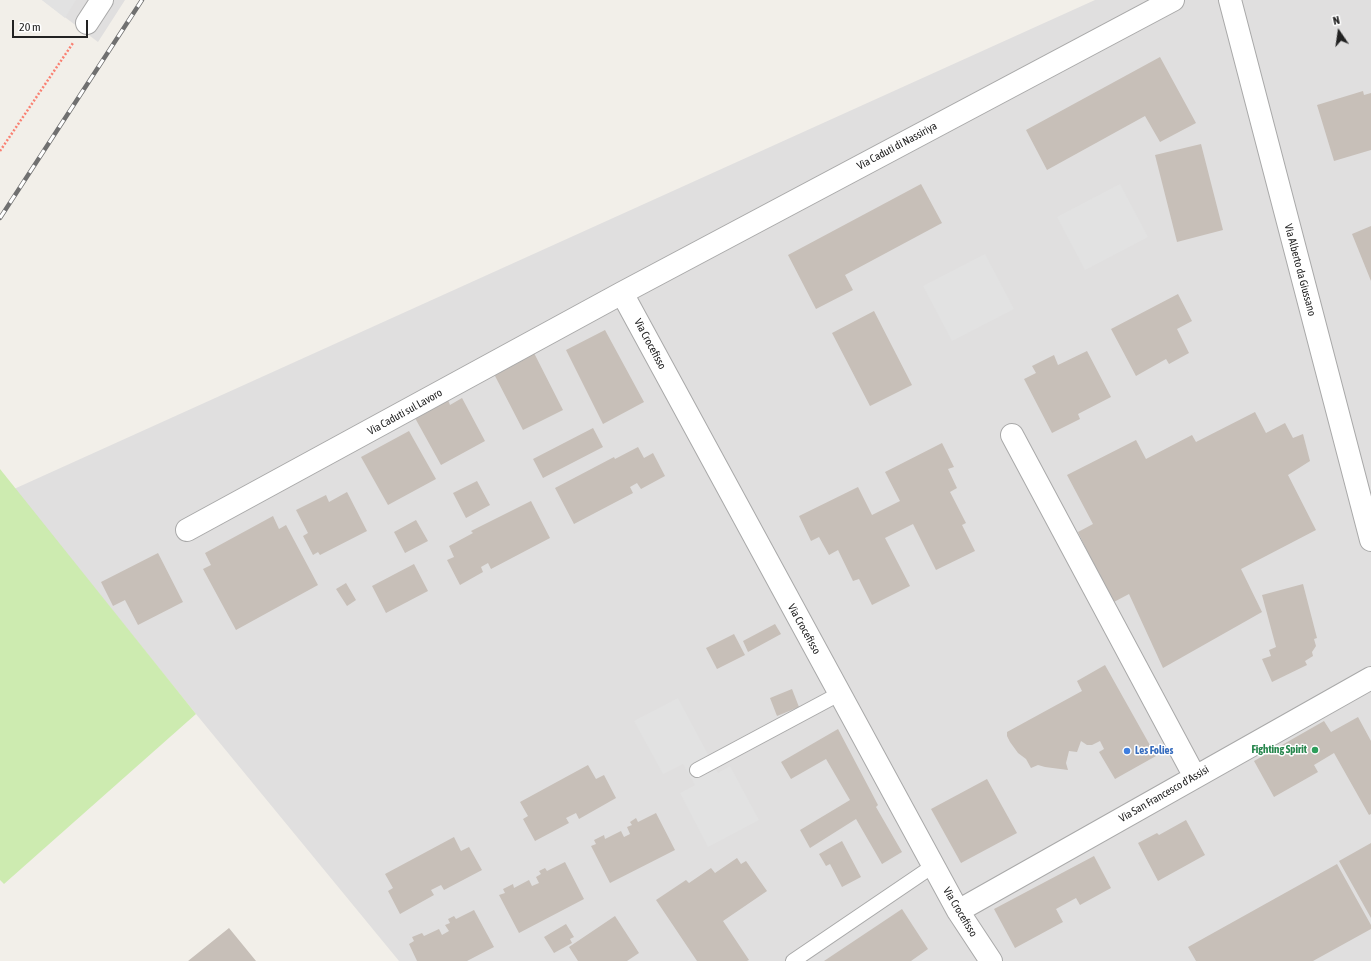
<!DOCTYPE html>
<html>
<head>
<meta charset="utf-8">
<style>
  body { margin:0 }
  #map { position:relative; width:1371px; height:961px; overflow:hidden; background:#f2efe9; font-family:"Asap Condensed",sans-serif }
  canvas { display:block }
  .north { position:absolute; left:1319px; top:12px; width:40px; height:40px; -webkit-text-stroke:3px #fff; paint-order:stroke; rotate:347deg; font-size:11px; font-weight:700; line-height:16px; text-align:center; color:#222 }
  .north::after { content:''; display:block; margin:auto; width:14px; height:18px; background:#222; clip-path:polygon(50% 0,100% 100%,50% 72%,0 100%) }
  .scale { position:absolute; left:12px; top:20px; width:76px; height:18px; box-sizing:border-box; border:2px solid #222; border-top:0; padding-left:5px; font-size:12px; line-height:14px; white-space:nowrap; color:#222; -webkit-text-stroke:3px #fff; paint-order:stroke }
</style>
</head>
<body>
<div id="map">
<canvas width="1371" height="961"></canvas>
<div class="north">N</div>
<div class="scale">20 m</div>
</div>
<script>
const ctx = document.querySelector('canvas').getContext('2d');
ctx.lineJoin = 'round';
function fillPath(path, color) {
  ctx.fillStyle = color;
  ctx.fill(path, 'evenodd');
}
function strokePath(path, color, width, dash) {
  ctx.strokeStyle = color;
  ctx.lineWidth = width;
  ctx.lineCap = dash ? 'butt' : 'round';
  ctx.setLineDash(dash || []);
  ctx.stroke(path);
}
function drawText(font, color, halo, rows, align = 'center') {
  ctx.font = font + ' "Asap Condensed",sans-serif';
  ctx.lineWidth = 3;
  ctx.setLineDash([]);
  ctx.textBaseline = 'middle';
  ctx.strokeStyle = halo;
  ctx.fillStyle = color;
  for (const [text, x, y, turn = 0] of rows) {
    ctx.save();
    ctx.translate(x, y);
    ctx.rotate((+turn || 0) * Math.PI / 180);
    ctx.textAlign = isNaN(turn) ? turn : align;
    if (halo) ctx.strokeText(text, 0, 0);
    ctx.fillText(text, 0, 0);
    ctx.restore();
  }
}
const residential = new Path2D(`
  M 42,0 L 125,0 L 98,42 Z
  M 1095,0 L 1371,0 L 1371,961 L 399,961 L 196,714 L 14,489 Z`);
const grass = new Path2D(`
  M 0,469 L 196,714 L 4,884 L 0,880 Z`);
const parking = new Path2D(`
  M 42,0 L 76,0 L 65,18 Z
  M 1120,184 L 1148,237 L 1085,270 L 1057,217 Z
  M 985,254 L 1014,309 L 952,341 L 923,286 Z
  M 678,698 L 718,773 L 730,766 L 759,820 L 708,847 L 680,793 L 695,785 L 683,764 L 663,774 L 634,721 Z`);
const building = new Path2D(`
  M 1160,57 L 1196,123 L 1160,142 L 1145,116 L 1047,170 L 1026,130 Z
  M 1363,91 L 1364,95 L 1371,93 L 1371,150 L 1334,161 L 1317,105 Z
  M 1201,144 L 1223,230 L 1177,242 L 1155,155 Z
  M 921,184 L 942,223 L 845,275 L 853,290 L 816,309 L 788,255 Z
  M 1371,226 L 1371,281 L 1352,234 Z
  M 1178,294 L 1192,321 L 1177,329 L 1189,353 L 1169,364 L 1166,359 L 1136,376 L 1111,329 Z
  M 874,311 L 912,385 L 870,406 L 832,333 Z
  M 605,330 L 644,402 L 603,424 L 566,350 Z
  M 1087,351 L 1111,397 L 1078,414 L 1080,419 L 1052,433 L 1024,379 L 1036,373 L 1032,366 L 1054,355 L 1058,365 Z
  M 534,353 L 563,410 L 523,430 L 494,374 Z
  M 462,398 L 485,441 L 441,465 L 415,418 L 448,400 L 450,405 Z
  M 1255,412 L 1266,433 L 1285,423 L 1293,438 L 1303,434 L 1310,461 L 1288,475 L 1316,530 L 1241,569 L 1262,612 L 1163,668 L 1129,594 L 1112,603 L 1078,532 L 1093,524 L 1067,475 L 1136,440 L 1146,459 L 1192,435 L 1196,442 Z
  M 593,428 L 603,447 L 543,478 L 533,459 Z
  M 409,431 L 436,479 L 388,505 L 361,457 Z
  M 942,443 L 954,467 L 948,469 L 957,488 L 950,492 L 966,523 L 962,525 L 975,551 L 936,570 L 913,524 L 885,538 L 910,586 L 872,605 L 859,579 L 853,581 L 838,550 L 829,555 L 819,537 L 811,541 L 799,516 L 858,487 L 872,515 L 900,501 L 885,472 Z
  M 638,447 L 644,458 L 653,453 L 665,476 L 641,489 L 637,483 L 630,487 L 633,493 L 574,524 L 555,488 L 614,457 L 615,459 Z
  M 477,481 L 490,505 L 466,518 L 453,493 Z
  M 347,492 L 367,531 L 320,555 L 318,552 L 313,555 L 303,536 L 308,533 L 296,510 L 326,495 L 329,502 Z
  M 531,501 L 550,538 L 491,569 L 488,563 L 481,567 L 483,572 L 460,585 L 447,560 L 454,557 L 449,546 L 473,533 L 471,531 Z
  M 273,516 L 279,529 L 286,525 L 318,585 L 236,630 L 203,569 L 211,565 L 205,553 Z
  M 416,520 L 428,541 L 405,553 L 394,532 Z
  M 158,553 L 183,602 L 138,625 L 125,600 L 113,606 L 101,582 Z
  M 414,564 L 428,591 L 386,613 L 372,586 Z
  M 346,583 L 356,600 L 347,606 L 336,589 Z
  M 1303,584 L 1317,638 L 1314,639 L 1316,646 L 1312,652 L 1313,656 L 1305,661 L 1307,665 L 1272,682 L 1262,659 L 1271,656 L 1269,650 L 1276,647 L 1262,595 Z
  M 775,624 L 781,634 L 748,652 L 743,641 Z
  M 734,634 L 745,655 L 717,669 L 706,648 Z
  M 1105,665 L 1156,756 L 1115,779 L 1099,752 L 1104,749 L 1100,741 L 1092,745 L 1087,745 L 1081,741 L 1077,752 L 1069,751 L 1066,763 L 1068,770 L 1045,767 L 1038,765 L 1031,768 L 1026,759 L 1018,753 L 1010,742 L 1007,736 L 1007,732 L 1082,691 L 1077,681 Z
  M 792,689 L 799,707 L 777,716 L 770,698 Z
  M 1358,717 L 1371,741 L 1371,814 L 1369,815 L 1334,753 L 1314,765 L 1318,772 L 1274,797 L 1254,761 L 1324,721 L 1331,732 Z
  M 838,729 L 878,805 L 876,807 L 902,852 L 882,864 L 856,819 L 810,848 L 800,830 L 850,800 L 826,759 L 791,779 L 781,762 Z
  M 588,765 L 596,779 L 604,775 L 616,798 L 579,819 L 576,813 L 566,818 L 569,823 L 535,841 L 523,819 L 528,816 L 520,802 Z
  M 987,779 L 1017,833 L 961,863 L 931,809 Z
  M 656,813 L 675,850 L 610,883 L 591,846 L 596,844 L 594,840 L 604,835 L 605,839 L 621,831 L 624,837 L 630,834 L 627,827 L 632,825 L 630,822 L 636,818 L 638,822 Z
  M 1186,820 L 1205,855 L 1158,881 L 1138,843 L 1157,833 L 1159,835 Z
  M 454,837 L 461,851 L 469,847 L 482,870 L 444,890 L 441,885 L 431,890 L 434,895 L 400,914 L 388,891 L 393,888 L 385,874 Z
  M 842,841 L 861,877 L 842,887 L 830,864 L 826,866 L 819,854 Z
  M 1371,843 L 1371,918 L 1339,861 Z
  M 1094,856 L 1111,888 L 1080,905 L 1076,898 L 1056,909 L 1063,922 L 1015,948 L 994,909 Z
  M 737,858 L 741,864 L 746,861 L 767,891 L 723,921 L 749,960 L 747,961 L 697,961 L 656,900 L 686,880 L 689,883 L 711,868 L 715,873 Z
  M 565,862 L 584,899 L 519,933 L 499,895 L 505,893 L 503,889 L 513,884 L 514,888 L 529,880 L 532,886 L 539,883 L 536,877 L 541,874 L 539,871 L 545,868 L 547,871 Z
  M 1337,864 L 1371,925 L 1371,929 L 1313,961 L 1196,961 L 1188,947 Z
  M 902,909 L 928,949 L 911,961 L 824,961 Z
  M 474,910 L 494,947 L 467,961 L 417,961 L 409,944 L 414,941 L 412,937 L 422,933 L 424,936 L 439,929 L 442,935 L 449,931 L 445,925 L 450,923 L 448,919 L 454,916 L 456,919 Z
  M 615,916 L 639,953 L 627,961 L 578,961 L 569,947 Z
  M 566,924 L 574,937 L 570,939 L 572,943 L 554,953 L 544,937 Z
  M 229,928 L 256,961 L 188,961 Z`);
const path = new Path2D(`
  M 0,151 L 73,43`);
const service = new Path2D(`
  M 697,770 L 839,694
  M 793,961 L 933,866`);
const minor = new Path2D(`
  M 87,23 L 102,0
  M 622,293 L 958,911 L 991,961
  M 1012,435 L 1195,777
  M 187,530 L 622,293 L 1173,0
  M 958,911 L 1371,678`);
const tertiary = new Path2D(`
  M 1230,0 L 1371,540`);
const rail = new Path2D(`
  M 0,218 L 142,0`);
const markers = [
  [1315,750,4,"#2e9e5b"],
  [1127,751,4,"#3f7fe0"]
];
const streetNames = [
  ["Via Caduti di Nassiriya",897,146,-28],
  ["Via Alberto da Giussano",1300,270,75],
  ["Via Crocefisso",650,344,62],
  ["Via Caduti sul Lavoro",405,412,-29],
  ["Via Crocefisso",804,629,61],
  ["Via San Francesco d'Assisi",1164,794,-30],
  ["Via Crocefisso",960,912,59]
];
const leisureNames = [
  ["Fighting Spirit",1307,750]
];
const shopNames = [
  ["Les Folies",1135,751]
];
fillPath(residential, '#e0dfdf');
fillPath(grass, '#cdebb0');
fillPath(parking, '#e2e2e2');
fillPath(building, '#c7bfb8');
strokePath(service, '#a9a9a9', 16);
strokePath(minor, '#a9a9a9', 24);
strokePath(tertiary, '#a9a9a9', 24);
strokePath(path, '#fa8072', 2.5, [2, 2]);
strokePath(service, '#fff', 14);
strokePath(minor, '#fff', 22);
strokePath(tertiary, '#fff', 22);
strokePath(rail, '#707070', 4.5);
strokePath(rail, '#fff', 3, [9]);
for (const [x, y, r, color] of markers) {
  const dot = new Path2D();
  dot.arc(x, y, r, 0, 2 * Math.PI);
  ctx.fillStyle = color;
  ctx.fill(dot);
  strokePath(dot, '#fff', 1.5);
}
drawText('11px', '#222', '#fff', streetNames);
drawText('bold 11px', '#27864d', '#fff', leisureNames, 'right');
drawText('bold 11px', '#366cbe', '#fff', shopNames, 'left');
</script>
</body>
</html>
